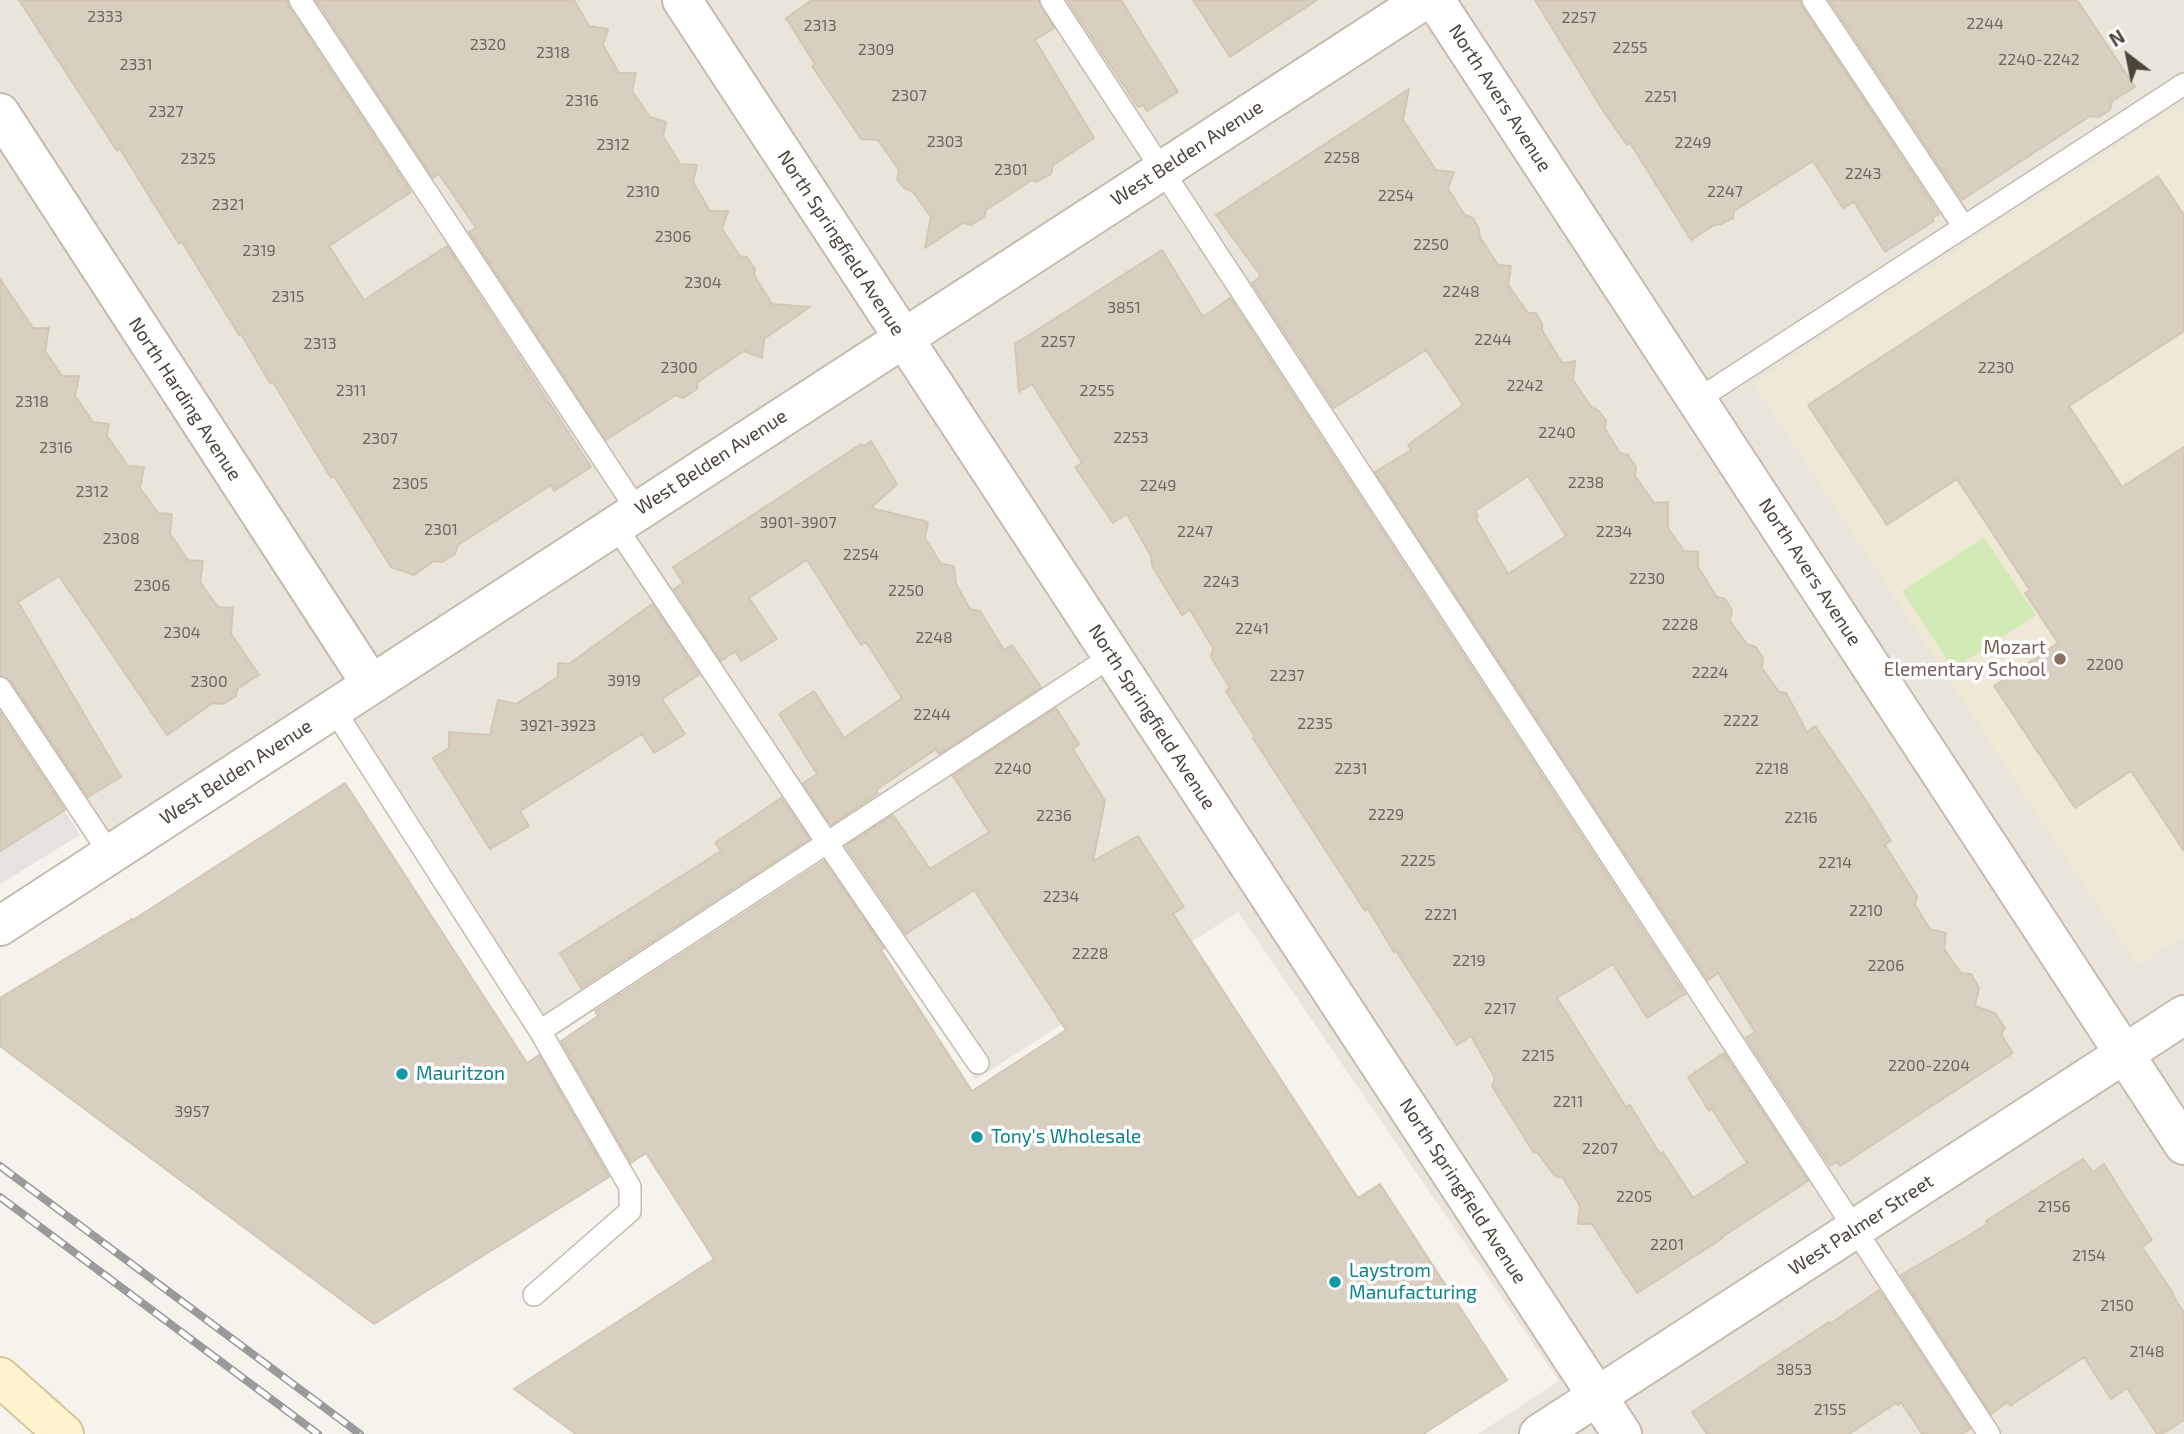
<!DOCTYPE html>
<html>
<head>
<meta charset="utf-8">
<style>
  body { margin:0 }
  #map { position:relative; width:2184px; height:1434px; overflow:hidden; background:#f6f3ec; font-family:"Exo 2",sans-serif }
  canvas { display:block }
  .north { position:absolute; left:2093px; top:21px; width:70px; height:70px; -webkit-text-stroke:5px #fff; paint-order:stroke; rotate:328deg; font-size:19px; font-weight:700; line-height:28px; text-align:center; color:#4b4439 }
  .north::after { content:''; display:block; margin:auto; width:24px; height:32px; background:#4b4439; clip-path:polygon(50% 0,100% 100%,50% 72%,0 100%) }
</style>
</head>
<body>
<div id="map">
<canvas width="2184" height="1434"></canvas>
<div class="north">N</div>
</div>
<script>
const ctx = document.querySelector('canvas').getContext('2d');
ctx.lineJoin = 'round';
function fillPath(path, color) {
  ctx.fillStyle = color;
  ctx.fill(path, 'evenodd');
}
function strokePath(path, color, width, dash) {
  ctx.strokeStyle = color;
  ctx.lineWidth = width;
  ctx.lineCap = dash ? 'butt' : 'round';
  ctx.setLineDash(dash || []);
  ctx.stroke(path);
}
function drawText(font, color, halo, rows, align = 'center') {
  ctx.font = font + ' "Exo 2",sans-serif';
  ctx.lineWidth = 7;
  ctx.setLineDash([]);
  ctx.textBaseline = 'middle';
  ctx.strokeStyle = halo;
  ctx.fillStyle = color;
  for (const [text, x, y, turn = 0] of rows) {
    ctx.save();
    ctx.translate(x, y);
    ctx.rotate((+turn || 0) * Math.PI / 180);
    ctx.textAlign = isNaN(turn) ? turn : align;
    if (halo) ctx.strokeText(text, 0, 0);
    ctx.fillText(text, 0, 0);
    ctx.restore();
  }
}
const residential = new Path2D(`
  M 0,0 L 2184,0 L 2184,1434 L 1478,1434 L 1559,1381 L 1238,912 L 975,1080 L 823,857 L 558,1035 L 333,709 L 110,854 L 0,688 Z`);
const industrial = new Path2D(`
  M 0,711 L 80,835 L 0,884 Z`);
const education = new Path2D(`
  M 2177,107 L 2184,117 L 2184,936 L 2138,966 L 1753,383 Z`);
const green = new Path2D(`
  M 1984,537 L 2036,615 L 1953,669 L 1902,591 Z`);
const building = new Path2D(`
  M 19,0 L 287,0 L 289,7 L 411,192 L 329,246 L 364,300 L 447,246 L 591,467 L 554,491 L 551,485 L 458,545 L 455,554 L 442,562 L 434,561 L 414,575 L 391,567 L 334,476 L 331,478 L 273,382 L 270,383 L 241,334 L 239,335 L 182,242 L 179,244 L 120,149 L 117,151 Z
  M 316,0 L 574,0 L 589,26 L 608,29 L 603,45 L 619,73 L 636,73 L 632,91 L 650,117 L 666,122 L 663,136 L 680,164 L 697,165 L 693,182 L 710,211 L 728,211 L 722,229 L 740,256 L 747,257 L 755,269 L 754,275 L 772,304 L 810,307 L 764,339 L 762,358 L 744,351 L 698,382 L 697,389 L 683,398 L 676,395 L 606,440 L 469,232 L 476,228 L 439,174 L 433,178 Z
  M 812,0 L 1038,0 L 1054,28 L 1035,40 L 1094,138 L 1053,165 L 1051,174 L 1037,182 L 1032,180 L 986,210 L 984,217 L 971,225 L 963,223 L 925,248 L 931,217 L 913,192 L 904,188 L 897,179 L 899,170 L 878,140 L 861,139 L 812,66 L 815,64 L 786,18 Z
  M 1067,0 L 1121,0 L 1178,92 L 1147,111 L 1143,105 L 1138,107 Z
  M 1193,0 L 1317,0 L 1230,57 Z
  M 1535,0 L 1800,0 L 1802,7 L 1939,214 L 1932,218 L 1934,221 L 1885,252 L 1854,202 L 1843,208 L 1813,161 L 1734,211 L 1733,218 L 1721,224 L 1714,225 L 1691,240 L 1630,143 L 1627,145 L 1602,109 Z
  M 1829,0 L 2077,0 L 2135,87 L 2112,101 L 2110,110 L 2099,117 L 2090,116 L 1962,200 Z
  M 1409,89 L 1403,120 L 1436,170 L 1454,172 L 1448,189 L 1465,215 L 1473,218 L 1479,229 L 1480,237 L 1498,265 L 1511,266 L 1508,285 L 1528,313 L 1536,313 L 1542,324 L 1542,330 L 1562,363 L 1575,361 L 1573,380 L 1592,408 L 1598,410 L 1606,420 L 1605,429 L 1620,453 L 1628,455 L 1636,467 L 1635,476 L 1654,503 L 1668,502 L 1668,528 L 1684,551 L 1698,552 L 1698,567 L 1717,597 L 1725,599 L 1732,610 L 1730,621 L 1747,644 L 1756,647 L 1763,658 L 1762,668 L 1779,692 L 1786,693 L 1807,732 L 1815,726 L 1867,802 L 1891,841 L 1885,845 L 1917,896 L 1915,905 L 1930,929 L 1946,933 L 1944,949 L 1961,973 L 1971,974 L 1979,988 L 1975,1006 L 1995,1013 L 2005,1028 L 2001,1034 L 2013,1053 L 1840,1166 L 1837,1162 L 1830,1166 L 1746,1038 L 1755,1032 L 1718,973 L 1708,980 L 1375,472 L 1411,450 L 1408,445 L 1463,405 L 1426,350 L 1334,408 L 1252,283 L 1261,276 L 1216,215 ZM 1528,476 L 1566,536 L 1508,574 L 1475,517 L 1478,516 L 1475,511 Z
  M 2158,176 L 2184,215 L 2184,331 L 2069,406 L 2122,487 L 2184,447 L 2184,851 L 2131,771 L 2075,808 L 1994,686 L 2058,643 L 2025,593 L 2030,590 L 1957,479 L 1887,525 L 1808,405 Z
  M 1162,250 L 1203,317 L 1230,298 L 1685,994 L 1647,1018 L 1613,964 L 1557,998 L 1626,1107 L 1630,1105 L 1660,1154 L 1663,1152 L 1693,1198 L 1747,1163 L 1712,1109 L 1709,1111 L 1688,1077 L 1724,1053 L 1808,1181 L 1722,1237 L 1723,1238 L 1637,1293 L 1592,1224 L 1578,1224 L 1580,1206 L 1563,1178 L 1555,1176 L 1536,1151 L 1534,1153 L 1492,1086 L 1495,1078 L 1471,1036 L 1457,1045 L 1396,951 L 1394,952 L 1368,909 L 1365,911 L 1253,738 L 1255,737 L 1226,691 L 1230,688 L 1211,657 L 1213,648 L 1190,610 L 1182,615 L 1152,566 L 1151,556 L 1127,514 L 1113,523 L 1075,467 L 1082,463 L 1032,384 L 1019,392 L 1015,344 Z
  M 0,279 L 33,328 L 49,328 L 45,351 L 62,376 L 79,376 L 75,396 L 93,422 L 109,424 L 107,436 L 128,466 L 144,467 L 140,488 L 158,513 L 172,514 L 170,534 L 188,560 L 203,561 L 200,582 L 218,607 L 233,608 L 231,634 L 259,675 L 237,689 L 236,696 L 223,704 L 213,703 L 167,735 L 59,576 L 18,602 L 121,777 L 88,797 L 11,681 L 0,675 Z
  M 871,441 L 897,484 L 871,508 L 928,522 L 925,538 L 941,564 L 954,566 L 956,584 L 970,609 L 980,611 L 1004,650 L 1012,645 L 1041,687 L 939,754 L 936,749 L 876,790 L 878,793 L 831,825 L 803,783 L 817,774 L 779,714 L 814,691 L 844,738 L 902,698 L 866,642 L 861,645 L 807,560 L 749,598 L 777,639 L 741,661 L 735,651 L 721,661 L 674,589 L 683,583 L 673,567 L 861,444 L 864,446 Z
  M 652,604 L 699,675 L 662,699 L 685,734 L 654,753 L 642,734 L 520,811 L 529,826 L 490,849 L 433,758 L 449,748 L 449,732 L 490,735 L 498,700 L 516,704 L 558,677 L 558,663 L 569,664 Z
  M 1056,708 L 1079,744 L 1073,749 L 1105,801 L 1093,861 L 1138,836 L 1184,907 L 1173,914 L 1358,1198 L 1380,1184 L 1507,1380 L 1423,1434 L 576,1434 L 514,1389 L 714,1259 L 646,1153 L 631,1163 L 561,1041 L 598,1016 L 595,1011 L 824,861 L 884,948 L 881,950 L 972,1091 L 1066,1030 L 974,890 L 906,934 L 846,846 L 893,815 L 930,869 L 989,832 L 953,776 Z
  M 0,712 L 65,810 L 0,851 Z
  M 345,783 L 527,1063 L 539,1055 L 609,1177 L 374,1324 L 0,1046 L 0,998 L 132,919 L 133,920 Z
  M 781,798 L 809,839 L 581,988 L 560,953 L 721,851 L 715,843 Z
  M 2083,1159 L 2093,1172 L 2104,1164 L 2152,1240 L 2142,1247 L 2173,1293 L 2172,1294 L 2184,1313 L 2184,1420 L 2162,1434 L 2157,1434 L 2127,1388 L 2111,1399 L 2084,1357 L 2010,1406 L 2007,1402 L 1991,1414 L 1901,1275 L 1988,1224 L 1986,1221 Z
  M 1879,1290 L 1970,1429 L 1962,1434 L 1922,1434 L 1901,1402 L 1898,1405 L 1896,1403 L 1849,1434 L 1707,1434 L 1692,1412 L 1829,1322 L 1830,1324 Z`);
const service = new Path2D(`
  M 300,0 L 637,510
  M 1051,0 L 1989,1434
  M 1813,0 L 1964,227
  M 1697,400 L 2184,84
  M 615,525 L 828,844 L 978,1063
  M 0,688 L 110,854
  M 333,708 L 540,1031 L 630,1187 L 630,1211 L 534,1295
  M 540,1031 L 1112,656`);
const minor = new Path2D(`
  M 682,0 L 1622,1434
  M 1435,0 L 2184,1145
  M 0,113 L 371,684
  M 0,926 L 1424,0
  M 1539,1434 L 2184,1015`);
const secondary = new Path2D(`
  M 0,1377 L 64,1434`);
const rail = new Path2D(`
  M 0,1166 L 360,1434
  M 0,1197 L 318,1434`);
const markers = [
  [2060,659,7,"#8d6e63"],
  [402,1074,7,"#0f9aa8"],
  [977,1137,7,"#0f9aa8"],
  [1335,1282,7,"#0f9aa8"]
];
const numberNames = [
  ["2333",105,17],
  ["2257",1579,18],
  ["2244",1985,24],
  ["2313",820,26],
  ["2320",488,45],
  ["2255",1630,48],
  ["2309",876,50],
  ["2318",553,53],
  ["2240-2242",2039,60],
  ["2331",136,65],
  ["2307",909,96],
  ["2251",1661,97],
  ["2316",582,101],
  ["2327",166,112],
  ["2303",945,142],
  ["2249",1693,143],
  ["2312",613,145],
  ["2258",1342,158],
  ["2325",198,159],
  ["2301",1011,170],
  ["2243",1863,174],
  ["2310",643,192],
  ["2247",1725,192],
  ["2254",1396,196],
  ["2321",228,205],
  ["2306",673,237],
  ["2250",1431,245],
  ["2319",259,251],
  ["2304",703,283],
  ["2248",1461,292],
  ["2315",288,297],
  ["3851",1124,308],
  ["2244",1493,340],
  ["2257",1058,342],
  ["2313",320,344],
  ["2300",679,368],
  ["2230",1996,368],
  ["2242",1525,386],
  ["2311",351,391],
  ["2255",1097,391],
  ["2318",32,402],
  ["2240",1557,433],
  ["2253",1131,438],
  ["2307",380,439],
  ["2316",56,448],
  ["2238",1586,483],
  ["2305",410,484],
  ["2249",1158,486],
  ["2312",92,492],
  ["3901-3907",798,523],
  ["2301",441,530],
  ["2247",1195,532],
  ["2234",1614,532],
  ["2308",121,539],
  ["2254",861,555],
  ["2230",1647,579],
  ["2243",1221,582],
  ["2306",152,586],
  ["2250",906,591],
  ["2228",1680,625],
  ["2241",1252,629],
  ["2304",182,633],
  ["2248",934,638],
  ["2200",2105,665],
  ["2224",1710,673],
  ["2237",1287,676],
  ["3919",624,681],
  ["2300",209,682],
  ["2244",932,715],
  ["2222",1741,721],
  ["2235",1315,724],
  ["3921-3923",558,726],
  ["2240",1013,769],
  ["2231",1351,769],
  ["2218",1772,769],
  ["2229",1386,815],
  ["2236",1054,816],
  ["2216",1801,818],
  ["2225",1418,861],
  ["2214",1835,863],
  ["2234",1061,897],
  ["2210",1866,911],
  ["2221",1441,915],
  ["2228",1090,954],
  ["2219",1469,961],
  ["2206",1886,966],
  ["2217",1500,1009],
  ["2215",1538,1056],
  ["2200-2204",1929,1066],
  ["2211",1568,1102],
  ["3957",192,1112],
  ["2207",1600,1149],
  ["2205",1634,1197],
  ["2156",2054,1207],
  ["2201",1667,1245],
  ["2154",2089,1256],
  ["2150",2117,1306],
  ["2148",2147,1352],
  ["3853",1794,1370],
  ["2155",1830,1410]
];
const streetNames = [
  ["North Avers Avenue",1500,98,57],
  ["West Belden Avenue",1187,153,-33],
  ["North Springfield Avenue",841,243,57],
  ["North Harding Avenue",185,399,57],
  ["West Belden Avenue",711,462,-33],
  ["North Avers Avenue",1810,572,57],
  ["North Springfield Avenue",1152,717,57],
  ["West Belden Avenue",236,772,-33],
  ["North Springfield Avenue",1463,1191,57],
  ["West Palmer Street",1861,1225,-33]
];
const educationNames = [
  ["Mozart",2046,648],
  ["Elementary School",2046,670]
];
const cultureNames = [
  ["Mauritzon",416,1074],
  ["Tony's Wholesale",991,1137],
  ["Laystrom",1349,1271],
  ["Manufacturing",1349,1293]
];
fillPath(residential, '#eae5da');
fillPath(industrial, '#e6e2dd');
fillPath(education, '#efe8d6');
fillPath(green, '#d2eab5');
fillPath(building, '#d8cfc1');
strokePath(building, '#d3c7b4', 2);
strokePath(service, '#c2bbae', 24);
strokePath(minor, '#c2bbae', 42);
strokePath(secondary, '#d6c79b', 42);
strokePath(service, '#fff', 21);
strokePath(minor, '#fff', 38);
strokePath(secondary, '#fff3cd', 38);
strokePath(rail, '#9a9a9a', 8);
strokePath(rail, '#fff', 5, [16]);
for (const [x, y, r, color] of markers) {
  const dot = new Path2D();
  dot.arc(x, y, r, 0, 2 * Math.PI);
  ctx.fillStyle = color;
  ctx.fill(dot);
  strokePath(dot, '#fff', 2.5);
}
drawText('16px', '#6e675b', null, numberNames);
drawText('19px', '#4b4439', '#fff', streetNames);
drawText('19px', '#785e54', '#fff', educationNames, 'right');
drawText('19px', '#0d838f', '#fff', cultureNames, 'left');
</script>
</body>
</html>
